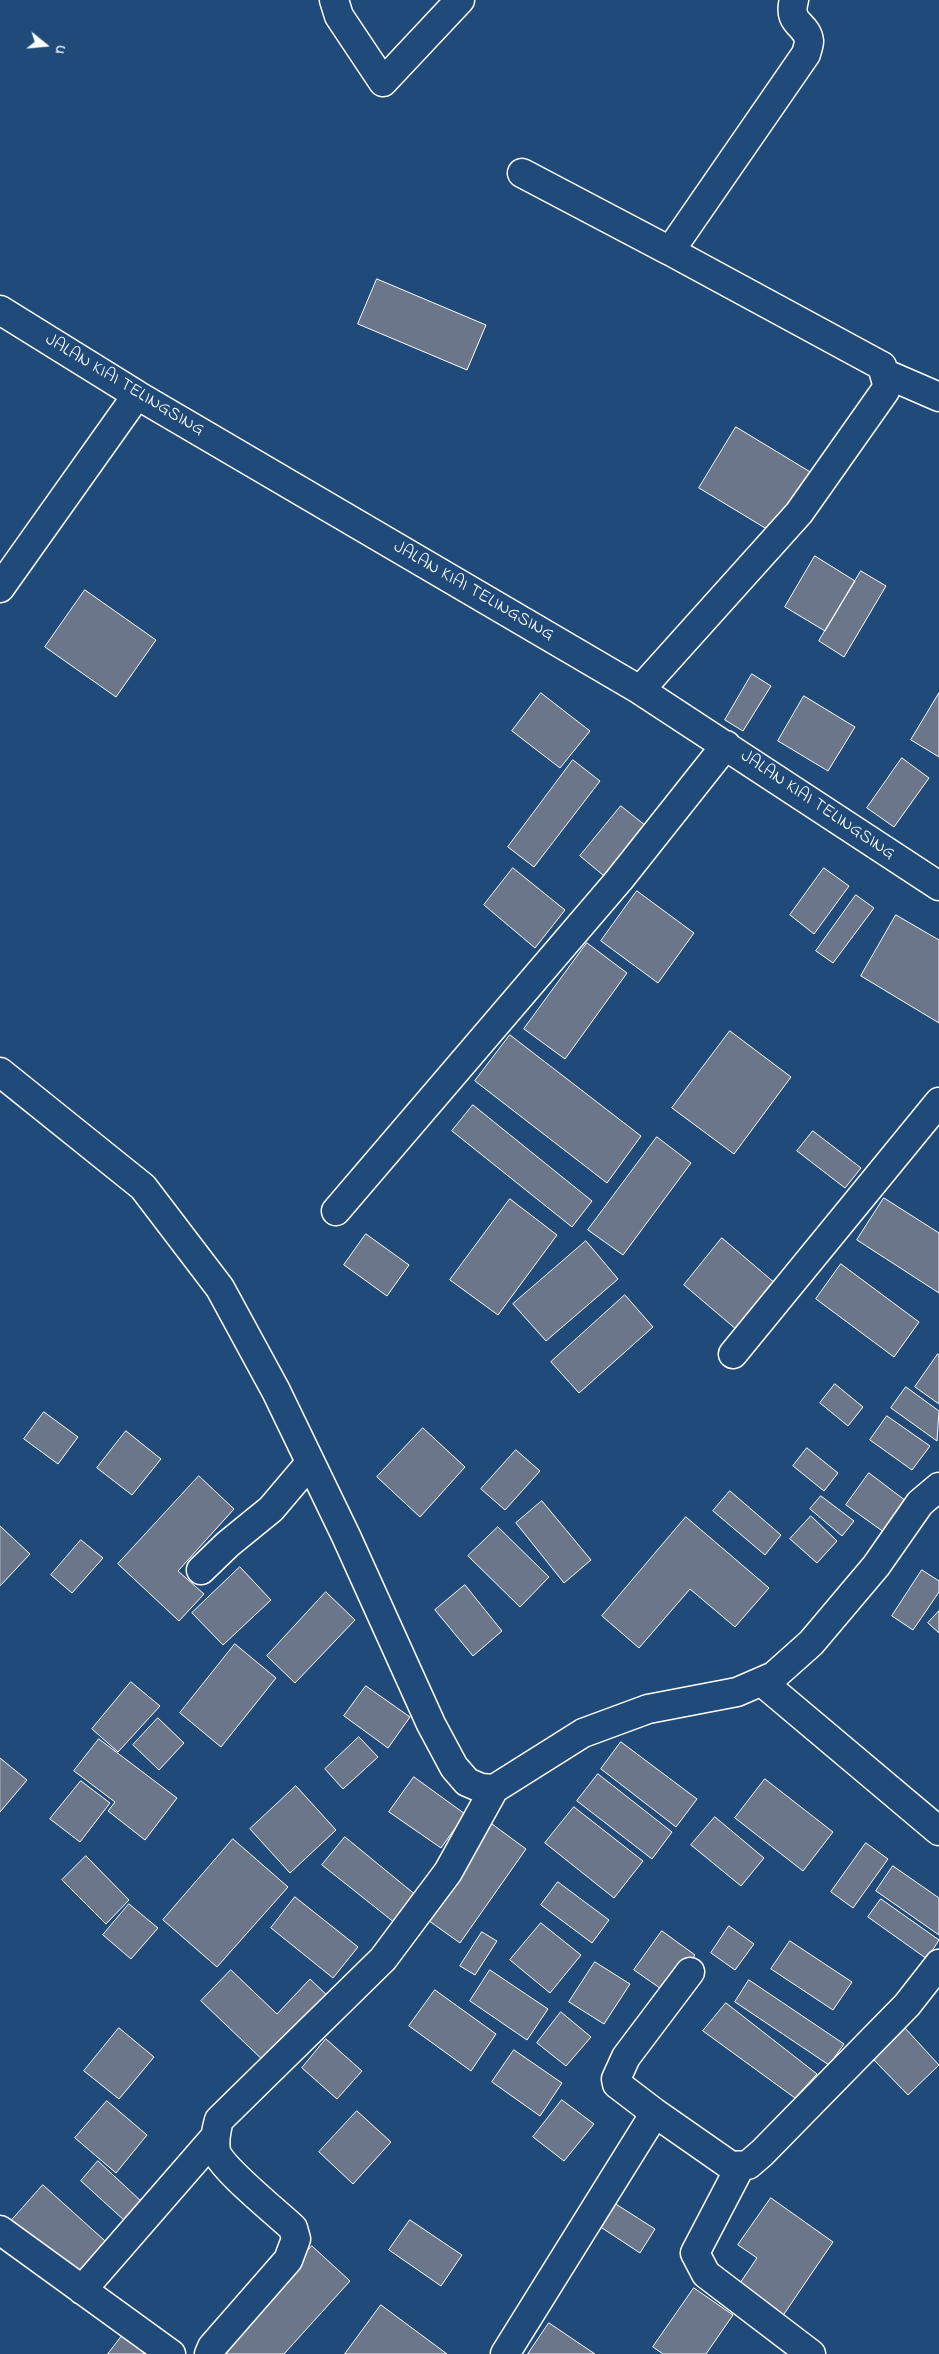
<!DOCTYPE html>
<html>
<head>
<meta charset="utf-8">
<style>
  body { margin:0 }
  #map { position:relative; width:939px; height:2354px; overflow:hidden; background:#1f4a7a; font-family:"Indie Flower",sans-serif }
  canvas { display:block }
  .north { position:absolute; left:20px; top:20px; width:50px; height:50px; -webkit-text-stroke:4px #1f4a7a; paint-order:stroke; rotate:107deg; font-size:14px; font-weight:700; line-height:20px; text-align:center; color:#fff }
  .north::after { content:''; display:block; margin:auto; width:18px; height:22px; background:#fff; clip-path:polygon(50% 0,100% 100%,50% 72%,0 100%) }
</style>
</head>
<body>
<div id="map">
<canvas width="939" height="2354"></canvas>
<div class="north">U</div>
</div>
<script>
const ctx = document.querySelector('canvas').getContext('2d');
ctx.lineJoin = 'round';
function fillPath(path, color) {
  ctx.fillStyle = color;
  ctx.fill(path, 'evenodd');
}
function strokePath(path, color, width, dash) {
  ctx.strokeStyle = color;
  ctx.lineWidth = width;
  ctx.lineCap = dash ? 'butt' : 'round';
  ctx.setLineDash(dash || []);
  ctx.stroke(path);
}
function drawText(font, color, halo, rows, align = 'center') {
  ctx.font = font + ' "Indie Flower",sans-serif';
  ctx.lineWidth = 4;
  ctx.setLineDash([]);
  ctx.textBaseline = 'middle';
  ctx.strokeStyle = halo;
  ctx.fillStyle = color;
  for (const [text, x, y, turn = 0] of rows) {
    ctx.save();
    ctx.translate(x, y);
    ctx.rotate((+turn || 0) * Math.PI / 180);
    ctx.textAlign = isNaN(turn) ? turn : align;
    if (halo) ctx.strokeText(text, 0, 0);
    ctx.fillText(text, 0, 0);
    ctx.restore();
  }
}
const building = new Path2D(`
  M 377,279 L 486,325 L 467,370 L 358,324 Z
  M 736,427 L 812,473 L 775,534 L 699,488 Z
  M 815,556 L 855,581 L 825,631 L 785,607 Z
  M 861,571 L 886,586 L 844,657 L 819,641 Z
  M 85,590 L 156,640 L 116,697 L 45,647 Z
  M 752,674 L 771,686 L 743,731 L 725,720 Z
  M 541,693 L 590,731 L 560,768 L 512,731 Z
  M 939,693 L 939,757 L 911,740 Z
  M 804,696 L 855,727 L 828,771 L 778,741 Z
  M 902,758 L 929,778 L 894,827 L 867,808 Z
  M 573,760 L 600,781 L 534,867 L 508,847 Z
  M 621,806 L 651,830 L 609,880 L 580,856 Z
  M 513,868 L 565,910 L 535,948 L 484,905 Z
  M 824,868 L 849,886 L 814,934 L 790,915 Z
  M 637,891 L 694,933 L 658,983 L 601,941 Z
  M 856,895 L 874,908 L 833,963 L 816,951 Z
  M 896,915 L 939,940 L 939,1023 L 861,976 Z
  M 587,943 L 627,973 L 565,1059 L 524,1029 Z
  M 730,1031 L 791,1077 L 734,1154 L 672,1108 Z
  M 510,1035 L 641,1136 L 607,1183 L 475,1081 Z
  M 473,1105 L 592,1201 L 572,1227 L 452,1131 Z
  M 813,1131 L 861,1168 L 845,1188 L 797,1151 Z
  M 657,1137 L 691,1163 L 623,1255 L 588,1230 Z
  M 884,1198 L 939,1233 L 939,1293 L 857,1240 Z
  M 510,1199 L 557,1235 L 498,1315 L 450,1280 Z
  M 366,1234 L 409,1265 L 387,1296 L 344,1265 Z
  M 722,1238 L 776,1284 L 737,1330 L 684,1285 Z
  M 586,1241 L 618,1279 L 546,1341 L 513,1304 Z
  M 841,1264 L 919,1322 L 894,1357 L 816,1299 Z
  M 625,1295 L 653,1327 L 579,1393 L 551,1362 Z
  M 938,1354 L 939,1355 L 939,1404 L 915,1387 Z
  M 835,1384 L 863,1407 L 848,1426 L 820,1403 Z
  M 906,1387 L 939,1411 L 937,1441 L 891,1408 Z
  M 44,1412 L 78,1437 L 58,1464 L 24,1439 Z
  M 887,1416 L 930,1446 L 912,1470 L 870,1440 Z
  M 423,1428 L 465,1467 L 420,1517 L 377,1477 Z
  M 126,1431 L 161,1459 L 132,1495 L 97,1468 Z
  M 807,1448 L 838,1473 L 824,1491 L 793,1466 Z
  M 516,1450 L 540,1471 L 505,1510 L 481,1489 Z
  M 869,1473 L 910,1504 L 888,1535 L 846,1505 Z
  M 199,1476 L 234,1509 L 178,1571 L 204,1594 L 179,1621 L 118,1564 Z
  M 730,1491 L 781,1535 L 765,1555 L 713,1511 Z
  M 821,1496 L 854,1521 L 842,1536 L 810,1509 Z
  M 542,1501 L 591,1560 L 564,1583 L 516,1523 Z
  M 811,1516 L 837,1541 L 817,1563 L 790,1539 Z
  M 686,1517 L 769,1588 L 735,1627 L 690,1589 L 639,1648 L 602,1616 Z
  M 0,1526 L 30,1554 L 0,1586 Z
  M 498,1527 L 549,1577 L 520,1607 L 468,1556 Z
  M 81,1540 L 103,1558 L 72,1593 L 51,1575 Z
  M 240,1567 L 271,1600 L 223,1645 L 192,1613 Z
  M 922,1570 L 939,1581 L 939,1592 L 913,1630 L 892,1616 Z
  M 465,1585 L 502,1631 L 473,1656 L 435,1610 Z
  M 326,1592 L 355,1620 L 295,1683 L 267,1656 Z
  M 939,1611 L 939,1633 L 928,1623 Z
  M 235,1644 L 276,1678 L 221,1747 L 180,1713 Z
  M 131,1682 L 160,1706 L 118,1752 L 92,1729 Z
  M 366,1686 L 410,1717 L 388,1748 L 344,1716 Z
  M 158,1718 L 184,1743 L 159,1770 L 133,1745 Z
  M 359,1737 L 378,1757 L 343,1789 L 325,1769 Z
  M 99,1739 L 177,1798 L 145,1840 L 108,1811 L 115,1802 L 74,1771 Z
  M 621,1742 L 697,1799 L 676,1827 L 601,1769 Z
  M 0,1758 L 27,1780 L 0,1812 Z
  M 598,1774 L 672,1832 L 652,1859 L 577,1801 Z
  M 414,1777 L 465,1814 L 441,1848 L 389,1812 Z
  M 765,1779 L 833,1832 L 803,1871 L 735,1818 Z
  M 81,1781 L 110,1803 L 80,1842 L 50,1819 Z
  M 296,1786 L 336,1830 L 290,1873 L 250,1829 Z
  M 574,1807 L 643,1861 L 614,1898 L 545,1843 Z
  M 715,1817 L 764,1858 L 741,1886 L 691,1845 Z
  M 492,1824 L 526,1849 L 460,1943 L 425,1918 Z
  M 345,1837 L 417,1896 L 395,1923 L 322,1865 Z
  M 233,1839 L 288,1887 L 217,1967 L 163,1920 Z
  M 866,1843 L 888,1859 L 853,1908 L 831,1892 Z
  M 86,1856 L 129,1900 L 106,1924 L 62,1880 Z
  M 893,1866 L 939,1898 L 939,1935 L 876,1891 Z
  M 558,1882 L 609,1920 L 592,1943 L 541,1905 Z
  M 295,1897 L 358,1947 L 333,1978 L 271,1928 Z
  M 881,1899 L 939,1940 L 927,1959 L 868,1917 Z
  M 129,1904 L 158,1928 L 131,1959 L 103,1935 Z
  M 541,1923 L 581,1955 L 550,1993 L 510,1960 Z
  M 729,1926 L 754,1944 L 735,1970 L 711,1953 Z
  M 662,1931 L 695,1955 L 667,1993 L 634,1970 Z
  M 482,1932 L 497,1941 L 475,1975 L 460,1966 Z
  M 790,1941 L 852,1982 L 833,2010 L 771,1969 Z
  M 595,1962 L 630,1984 L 604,2024 L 569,2002 Z
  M 231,1970 L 277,2014 L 310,1979 L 331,1999 L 269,2066 L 201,2001 Z
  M 490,1970 L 548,2009 L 527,2040 L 470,2001 Z
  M 749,1980 L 844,2044 L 829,2065 L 735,2002 Z
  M 435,1990 L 496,2034 L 471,2071 L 409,2026 Z
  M 726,2003 L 817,2074 L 795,2098 L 703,2031 Z
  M 561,2012 L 591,2037 L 566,2066 L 537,2043 Z
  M 904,2027 L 939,2065 L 908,2095 L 872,2058 Z
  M 119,2028 L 154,2057 L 119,2099 L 84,2071 Z
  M 326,2039 L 362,2071 L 337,2099 L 302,2068 Z
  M 514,2050 L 562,2083 L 540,2116 L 492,2082 Z
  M 562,2100 L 594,2124 L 564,2161 L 533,2137 Z
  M 107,2101 L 147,2135 L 116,2173 L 75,2138 Z
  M 357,2111 L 391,2142 L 353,2184 L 319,2152 Z
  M 98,2161 L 142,2202 L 125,2221 L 81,2181 Z
  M 43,2185 L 114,2249 L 82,2284 L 12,2220 Z
  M 771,2198 L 833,2242 L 782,2317 L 738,2286 L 757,2258 L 738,2245 Z
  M 611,2201 L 655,2229 L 640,2253 L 596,2224 Z
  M 410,2220 L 462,2255 L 441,2286 L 389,2250 Z
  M 312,2246 L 350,2281 L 284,2354 L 215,2354 Z
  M 694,2288 L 733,2315 L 706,2354 L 663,2354 L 653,2347 Z
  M 381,2305 L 447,2354 L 345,2354 Z
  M 549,2323 L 595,2354 L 528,2354 Z
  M 125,2332 L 154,2354 L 108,2354 Z`);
const minor = new Path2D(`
  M 334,0 L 339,16 L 383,82 L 460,0
  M 522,173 L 670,251
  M 0,310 L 137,395 L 640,690 L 939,886
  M 886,374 L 939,397
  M 0,588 L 137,395
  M 640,690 L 799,513 L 885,391 L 887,384 L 882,366 L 670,251 L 806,54 C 807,50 809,45 809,41 C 807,23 787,25 794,0
  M 0,1072 L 143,1187 L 220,1288 L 276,1391 L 346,1536 L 431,1724 L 454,1767 L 467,1782 L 481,1788 L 494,1789 L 583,1733 L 648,1709 L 737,1692 L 774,1676 L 811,1643 L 876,1566 L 920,1503 L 939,1487
  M 336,1211 L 619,880 L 726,745
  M 733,1354 L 939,1102
  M 201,1570 L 228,1544 L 271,1509 L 310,1463
  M 762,1682 L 939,1831
  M 655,2113 L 731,2166 L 748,2165 L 762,2153 L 907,2005 L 939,1964
  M 740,2167 L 695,2253 L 706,2274 L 811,2354
  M 0,2230 L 171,2354
  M 82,2290 L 215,2137
  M 209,2354 L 212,2347 L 288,2260 L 296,2239 L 293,2228 C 277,2213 221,2168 216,2151 C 214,2140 216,2131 219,2120 L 383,1959 L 448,1872 L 494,1789
  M 505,2354 L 655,2113 L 617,2084 L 616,2079 L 626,2057 L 690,1972`);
const streetNames = [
  ["JALAN KIAI TELINGSING",124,386,31],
  ["JALAN KIAI TELINGSING",473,592,30],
  ["JALAN KIAI TELINGSING",817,806,34]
];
fillPath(building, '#6b768a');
strokePath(building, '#fff', 1);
strokePath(minor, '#fff', 31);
strokePath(minor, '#1f4a7a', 28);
drawText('18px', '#fff', '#1f4a7a', streetNames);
</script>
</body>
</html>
